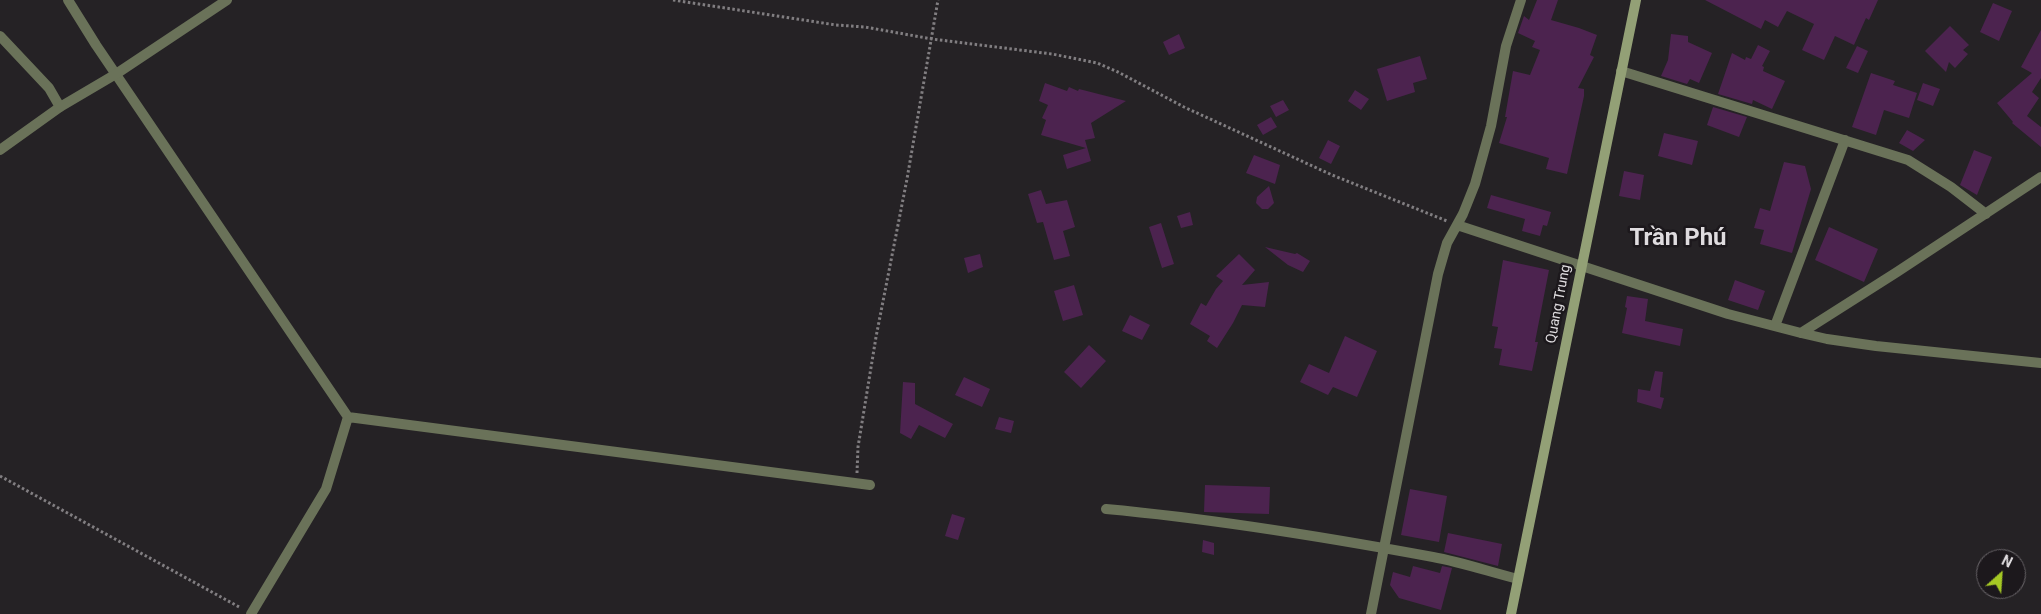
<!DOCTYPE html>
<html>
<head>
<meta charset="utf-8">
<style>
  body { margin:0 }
  #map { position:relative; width:2041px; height:614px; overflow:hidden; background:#252225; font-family:Roboto,sans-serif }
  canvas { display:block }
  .north { position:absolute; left:1976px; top:549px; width:50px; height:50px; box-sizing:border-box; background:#1c181c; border:1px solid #6a666a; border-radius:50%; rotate:26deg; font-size:14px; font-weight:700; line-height:20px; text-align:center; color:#dfdcdf }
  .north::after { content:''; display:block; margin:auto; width:18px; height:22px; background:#a5c824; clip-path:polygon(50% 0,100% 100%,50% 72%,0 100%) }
</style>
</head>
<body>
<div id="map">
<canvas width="2041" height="614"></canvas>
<div class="north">N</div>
</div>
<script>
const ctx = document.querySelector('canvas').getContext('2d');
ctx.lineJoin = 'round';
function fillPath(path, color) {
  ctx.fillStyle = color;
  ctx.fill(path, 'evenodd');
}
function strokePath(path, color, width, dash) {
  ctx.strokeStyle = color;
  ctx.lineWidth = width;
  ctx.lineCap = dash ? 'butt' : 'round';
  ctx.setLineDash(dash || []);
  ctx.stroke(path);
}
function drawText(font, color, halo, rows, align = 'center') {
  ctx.font = font + ' Roboto,sans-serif';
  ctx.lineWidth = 5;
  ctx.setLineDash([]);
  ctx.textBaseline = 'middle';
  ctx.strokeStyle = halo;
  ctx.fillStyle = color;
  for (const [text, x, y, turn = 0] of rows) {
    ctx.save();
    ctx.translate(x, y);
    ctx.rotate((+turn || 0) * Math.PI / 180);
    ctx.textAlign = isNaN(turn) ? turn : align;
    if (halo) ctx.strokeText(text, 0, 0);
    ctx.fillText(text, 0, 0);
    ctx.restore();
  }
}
const building = new Path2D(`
  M 1537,0 L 1558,0 L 1551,20 L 1579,28 L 1597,35 L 1590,55 L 1594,57 L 1578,88 L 1584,89 L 1584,96 L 1567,174 L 1546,169 L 1549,158 L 1499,143 L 1507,117 L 1505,117 L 1513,71 L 1530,75 L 1540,50 L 1532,47 L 1535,41 L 1518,33 L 1524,16 L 1529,20 Z
  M 1705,0 L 1878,0 L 1869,20 L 1866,18 L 1854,45 L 1835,36 L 1824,60 L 1802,50 L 1814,24 L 1787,11 L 1778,27 L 1765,20 L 1761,29 Z
  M 1993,3 L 2012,11 L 1999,41 L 1980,32 Z
  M 1950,26 L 1969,45 L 1963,50 L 1968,54 L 1955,68 L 1949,62 L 1946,72 L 1925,51 Z
  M 2041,30 L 2041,78 L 2032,92 L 2039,98 L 2027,116 L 2041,127 L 2041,147 L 2012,123 L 2013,122 L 1997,103 L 2032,73 L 2021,67 Z
  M 1179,34 L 1185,48 L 1169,55 L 1163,42 Z
  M 1671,34 L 1688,36 L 1688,42 L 1712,53 L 1699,83 L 1690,79 L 1687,84 L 1661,76 L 1668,60 Z
  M 1758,45 L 1770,51 L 1762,66 L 1764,67 L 1763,71 L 1785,81 L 1772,109 L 1753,100 L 1752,104 L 1718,94 L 1732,53 L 1745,60 L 1746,57 L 1751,59 Z
  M 1857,46 L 1868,51 L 1858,73 L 1846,68 Z
  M 1420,56 L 1427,79 L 1413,83 L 1415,92 L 1387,101 L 1377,69 Z
  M 1871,73 L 1895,81 L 1893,85 L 1917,93 L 1909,118 L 1884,110 L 1876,135 L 1852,127 Z
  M 1045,83 L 1067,91 L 1069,87 L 1078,91 L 1079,89 L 1126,101 L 1091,123 L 1095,138 L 1085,140 L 1091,161 L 1067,169 L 1063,155 L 1086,148 L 1041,135 L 1046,120 L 1042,118 L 1048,105 L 1039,101 Z
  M 1923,83 L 1940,89 L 1933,106 L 1917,100 Z
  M 1355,90 L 1369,99 L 1361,110 L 1348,101 Z
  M 1283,100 L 1289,110 L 1276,117 L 1270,106 Z
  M 1713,107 L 1747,117 L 1739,137 L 1707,125 Z
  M 1271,117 L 1277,127 L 1263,135 L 1257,125 Z
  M 1907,130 L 1925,140 L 1913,151 L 1899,143 Z
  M 1664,133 L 1698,141 L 1692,165 L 1658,156 Z
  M 1328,140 L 1340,146 L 1331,164 L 1319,158 Z
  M 1974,150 L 1992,157 L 1977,195 L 1960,185 Z
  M 1254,155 L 1280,165 L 1275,184 L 1246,173 Z
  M 1784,162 L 1805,166 L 1811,189 L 1792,253 L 1760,244 L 1764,230 L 1754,228 L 1760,208 L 1770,211 Z
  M 1624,171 L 1644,175 L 1640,200 L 1619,196 Z
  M 1269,186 L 1274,203 L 1268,209 L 1262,209 L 1256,203 L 1257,197 Z
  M 1041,190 L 1046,204 L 1067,200 L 1075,227 L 1063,231 L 1070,256 L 1054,260 L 1043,222 L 1037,223 L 1028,194 Z
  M 1491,195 L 1551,212 L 1547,226 L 1543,225 L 1540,236 L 1522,231 L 1525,219 L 1487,208 Z
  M 1190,212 L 1193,225 L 1181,228 L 1177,216 Z
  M 1161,223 L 1174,264 L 1162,268 L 1149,227 Z
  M 1829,227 L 1878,249 L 1864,282 L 1815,260 Z
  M 1265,247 L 1295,254 L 1297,253 L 1310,261 L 1303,272 L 1288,265 Z
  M 980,254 L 983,267 L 968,273 L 964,258 Z
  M 1239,254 L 1255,270 L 1242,285 L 1269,282 L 1265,307 L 1242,305 L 1233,323 L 1217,348 L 1207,341 L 1210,336 L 1190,324 L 1201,303 L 1206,306 L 1216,289 L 1223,281 L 1216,276 Z
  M 1503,260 L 1549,270 L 1535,342 L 1538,342 L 1532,371 L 1499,365 L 1502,349 L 1494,348 L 1498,327 L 1492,326 Z
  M 1735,280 L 1765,291 L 1758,310 L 1728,300 Z
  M 1074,285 L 1083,315 L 1063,321 L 1054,291 Z
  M 1627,296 L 1648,299 L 1645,321 L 1683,329 L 1680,346 L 1622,333 L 1627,308 L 1625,307 Z
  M 1130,315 L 1150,325 L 1142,340 L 1122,331 Z
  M 1345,336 L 1377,351 L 1357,397 L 1333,387 L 1328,395 L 1300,382 L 1309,364 L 1329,373 Z
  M 1089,345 L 1106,361 L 1081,388 L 1064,372 Z
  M 1655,371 L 1663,372 L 1660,397 L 1664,398 L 1661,409 L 1637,402 L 1638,389 L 1650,391 Z
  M 964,377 L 990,389 L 982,407 L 955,395 Z
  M 903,382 L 915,383 L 915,404 L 953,424 L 945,438 L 919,425 L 911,439 L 900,433 Z
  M 999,417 L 1014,421 L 1011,433 L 995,429 Z
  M 1205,485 L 1270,487 L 1269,514 L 1204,512 Z
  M 1410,489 L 1447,496 L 1439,542 L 1401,535 Z
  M 952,514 L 965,518 L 958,540 L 945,536 Z
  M 1448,533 L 1502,544 L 1498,566 L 1444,552 Z
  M 1203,540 L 1214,543 L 1214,555 L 1202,552 Z
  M 1413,566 L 1440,573 L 1442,566 L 1452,568 L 1441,610 L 1399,598 L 1390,585 L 1393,572 L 1410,577 Z`);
const path = new Path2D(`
  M 673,0 L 836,25 L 865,27 L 932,39 L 1052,54 L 1097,63 L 1118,72 L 1184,107 L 1332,175 L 1447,221
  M 857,473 L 858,447 L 876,337 L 907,179 L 938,0
  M 0,476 L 241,608`);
const minor = new Path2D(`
  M 68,0 L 96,45 L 348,417 L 870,485
  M 0,36 L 49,88 L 60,107
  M 1621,71 L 1908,160 L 1951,187 L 1986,214
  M 1457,225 L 1728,314 L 1801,333 L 1827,339 L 1876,346 L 2041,363
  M 1775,326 L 1845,140
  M 1801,333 L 1897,272 L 2041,177
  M 1106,509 C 1216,519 1325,537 1433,557 C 1461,562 1490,572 1518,579
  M 251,614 L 326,489 L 348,417
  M 1371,614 L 1438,274 L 1447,243 L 1463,214 L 1475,184 L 1491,126 L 1506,46 L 1521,0`);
const tertiary = new Path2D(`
  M 0,150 L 60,107 L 116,74 L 227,0`);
const secondary = new Path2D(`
  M 1511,614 L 1636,0`);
const streetNames = [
  ["Quang Trung",1559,304,-79]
];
const townNames = [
  ["Trần Phú",1678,239]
];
fillPath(building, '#4c234f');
strokePath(path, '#817e81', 3, [2.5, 2.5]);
strokePath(minor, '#6a7259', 10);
strokePath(tertiary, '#6a7259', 10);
strokePath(secondary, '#93a076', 10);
drawText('14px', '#dfdcdf', '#1c181c', streetNames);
drawText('bold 24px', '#dfdcdf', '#1c181c', townNames);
</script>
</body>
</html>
